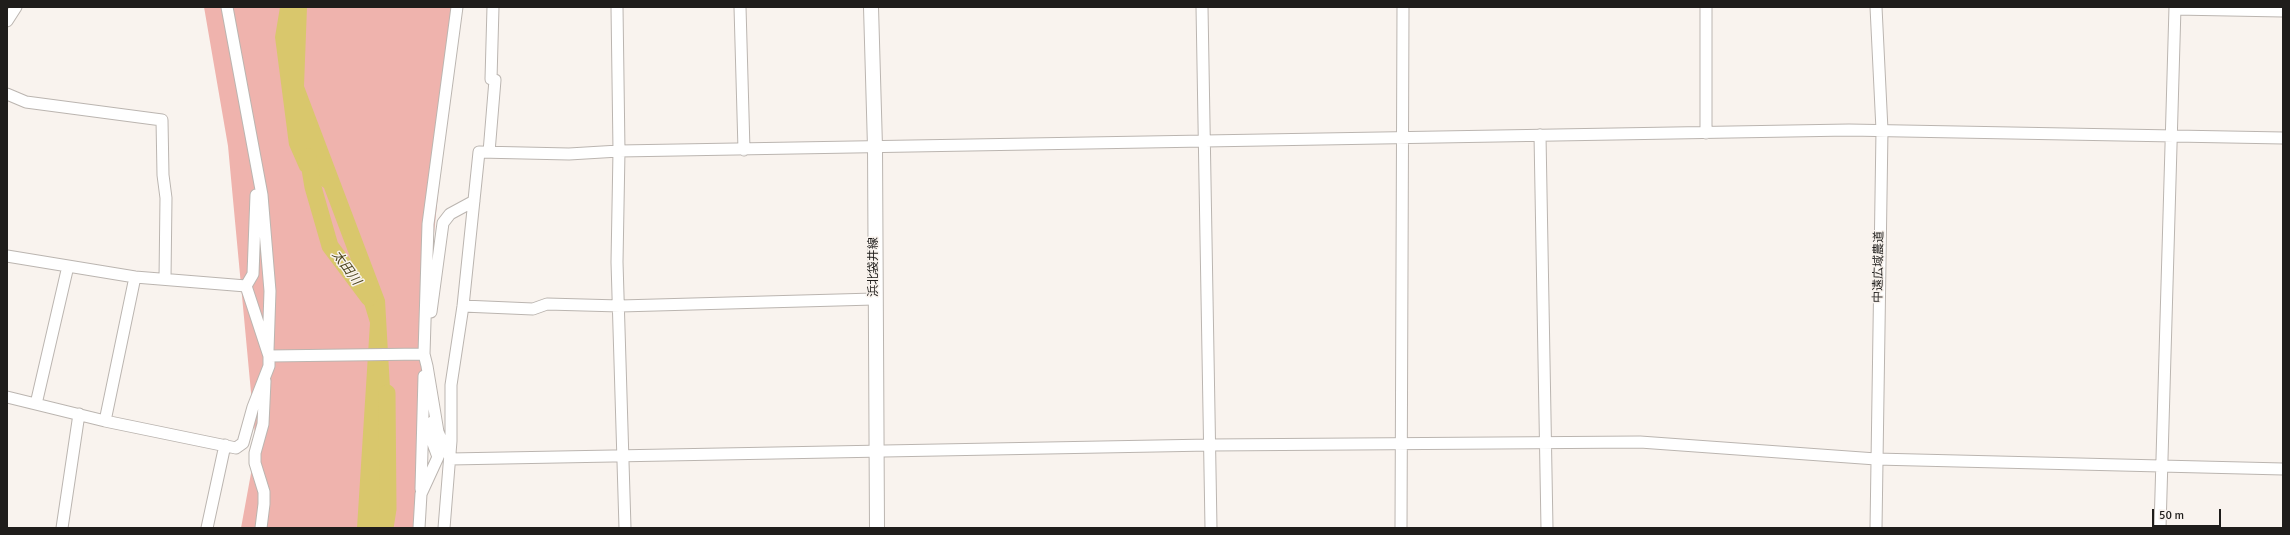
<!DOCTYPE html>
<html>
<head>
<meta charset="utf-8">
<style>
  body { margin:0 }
  #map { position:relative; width:2290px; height:535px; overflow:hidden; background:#f9f3ee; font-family:Signika,sans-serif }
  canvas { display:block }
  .frame { position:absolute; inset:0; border:8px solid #1f1d1b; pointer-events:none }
  .scale { position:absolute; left:2152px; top:509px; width:69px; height:18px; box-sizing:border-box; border:2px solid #1f1d1b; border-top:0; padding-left:5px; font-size:12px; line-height:14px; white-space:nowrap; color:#1f1d1b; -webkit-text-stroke:3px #f9f3ee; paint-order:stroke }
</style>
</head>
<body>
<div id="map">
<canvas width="2290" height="535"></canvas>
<div class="frame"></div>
<div class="scale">50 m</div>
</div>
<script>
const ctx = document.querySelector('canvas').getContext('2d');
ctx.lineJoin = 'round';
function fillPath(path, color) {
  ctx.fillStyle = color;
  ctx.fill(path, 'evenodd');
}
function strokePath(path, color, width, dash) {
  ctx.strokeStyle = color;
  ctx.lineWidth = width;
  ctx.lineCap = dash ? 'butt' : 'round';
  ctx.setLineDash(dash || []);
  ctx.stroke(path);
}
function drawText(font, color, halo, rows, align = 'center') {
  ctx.font = font + ' Signika,"Noto Sans JP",sans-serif';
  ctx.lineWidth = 3;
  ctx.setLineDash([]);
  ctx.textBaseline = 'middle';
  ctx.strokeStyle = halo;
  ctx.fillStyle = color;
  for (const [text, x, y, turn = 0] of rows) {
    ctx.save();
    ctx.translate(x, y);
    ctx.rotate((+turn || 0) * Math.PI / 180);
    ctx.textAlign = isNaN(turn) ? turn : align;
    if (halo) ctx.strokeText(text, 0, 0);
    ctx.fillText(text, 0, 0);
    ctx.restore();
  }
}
const green = new Path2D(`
  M 204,7 L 457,7 L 423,342 L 419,528 L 241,528 L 256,446 L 228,146 Z`);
const water = new Path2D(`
  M 280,7 L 307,7 L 304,86 L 385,300 L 390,388 L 379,528 L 357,528 L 370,323 L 350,257 L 324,188 L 300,170 L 289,145 L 275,37 Z`);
const river = new Path2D(`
  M 308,157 L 313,187 L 330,246 L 369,298
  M 385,528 L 388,509 L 387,393`);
const minor = new Path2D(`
  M 227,7 L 262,195 L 270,291 L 268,350
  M 617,7 L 619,151 L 617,262 L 625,528
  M 740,7 L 744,150
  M 1202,7 L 1211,528
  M 2175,9 L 2283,11
  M 7,21 L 16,7
  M 7,94 L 26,102 L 162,120 L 163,175 L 166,198 L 165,279
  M 1706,133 L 1706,7
  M 1540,135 L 1547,528
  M 489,152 L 495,80 L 491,79 L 493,7
  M 7,256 L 135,277 L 246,286
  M 246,286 L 269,356 L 424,354 L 427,366 L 438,432 L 450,458
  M 246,286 L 253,274 L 256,195
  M 463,306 L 533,309 L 547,304 L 620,306 L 874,299
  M 431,312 L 443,223 L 450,214 L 474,201
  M 424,354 L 428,224 L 457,7
  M 7,397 L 105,421 L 236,448 L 243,443 L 253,407 L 269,366 L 269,356
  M 36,404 L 68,266
  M 105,421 L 135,277
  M 450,459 L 1210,445 L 1640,442 L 1876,459 L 2283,469
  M 421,489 L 424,376
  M 62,528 L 79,414
  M 207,528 L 225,445
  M 261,528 L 264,504 L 264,492 L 255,463 L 255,453 L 263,424 L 265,381
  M 419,528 L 421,494 L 438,457 L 431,438 L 432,422
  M 444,528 L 451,441 L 451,385 L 463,306 L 479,152 L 569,154 L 619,151 L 1849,130 L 2283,138
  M 1401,528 L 1403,7
  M 1876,528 L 1882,130 L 1876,7
  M 2160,528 L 2175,7`);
const major = new Path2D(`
  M 871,7 L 875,147 L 877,528`);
const streetNames = [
  ["浜北袋井線",874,267,-90],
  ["中遠広域農道",1879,267,-89]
];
const waterNames = [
  ["太田川",346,268,54]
];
fillPath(green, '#efb3ad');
fillPath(water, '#d9c76c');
strokePath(river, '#d9c76c', 17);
strokePath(minor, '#bbb5b0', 13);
strokePath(major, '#bbb5b0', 16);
strokePath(minor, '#fff', 11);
strokePath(major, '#fff', 14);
drawText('12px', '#1f1d1b', '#f9f3ee', streetNames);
drawText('italic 13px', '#504922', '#f9f3ee', waterNames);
</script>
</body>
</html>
